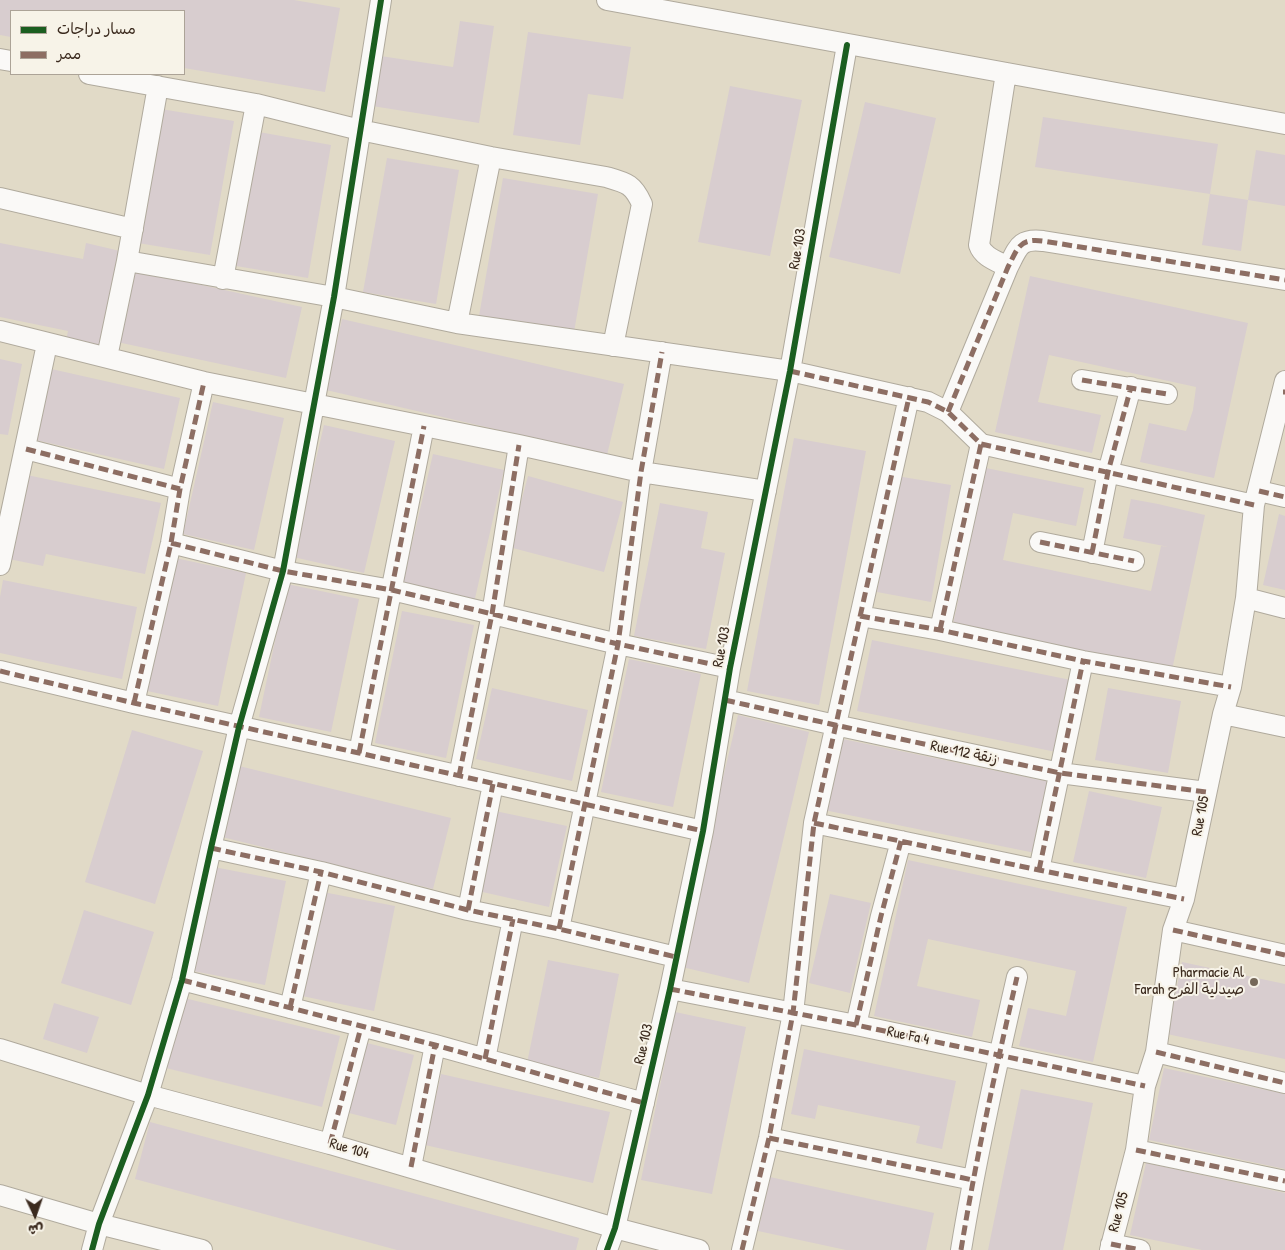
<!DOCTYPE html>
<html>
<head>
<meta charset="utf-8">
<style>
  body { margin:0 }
  #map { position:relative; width:1285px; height:1250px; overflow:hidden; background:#e1dac7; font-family:"Patrick Hand","Playpen Sans Arabic",sans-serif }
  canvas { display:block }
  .legend { position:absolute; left:10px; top:10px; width:175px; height:65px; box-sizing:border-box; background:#f7f3e8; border:1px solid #aca397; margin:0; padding:6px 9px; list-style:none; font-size:15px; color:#3b2a1e }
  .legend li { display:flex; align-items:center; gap:10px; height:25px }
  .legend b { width:25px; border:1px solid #aca397 }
  .north { position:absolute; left:10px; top:1190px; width:50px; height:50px; -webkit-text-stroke:4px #f7f3e8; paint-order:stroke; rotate:177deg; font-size:14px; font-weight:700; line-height:20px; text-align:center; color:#3b2a1e }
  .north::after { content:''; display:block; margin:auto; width:18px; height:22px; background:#3b2a1e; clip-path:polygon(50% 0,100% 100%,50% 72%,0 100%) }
</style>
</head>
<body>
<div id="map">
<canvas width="1285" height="1250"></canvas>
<ul class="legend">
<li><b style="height:6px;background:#1b5e20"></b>مسار دراجات</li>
<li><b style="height:6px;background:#8d6e63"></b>ممر</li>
</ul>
<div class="north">ش</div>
</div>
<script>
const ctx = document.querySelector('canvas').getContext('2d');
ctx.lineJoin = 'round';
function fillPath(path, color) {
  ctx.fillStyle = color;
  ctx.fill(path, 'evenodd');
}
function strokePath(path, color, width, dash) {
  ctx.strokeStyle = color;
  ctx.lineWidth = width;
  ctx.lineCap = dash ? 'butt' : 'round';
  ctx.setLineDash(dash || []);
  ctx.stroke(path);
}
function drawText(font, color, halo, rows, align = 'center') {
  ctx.font = font + ' "Patrick Hand","Playpen Sans Arabic",sans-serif';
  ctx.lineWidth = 4;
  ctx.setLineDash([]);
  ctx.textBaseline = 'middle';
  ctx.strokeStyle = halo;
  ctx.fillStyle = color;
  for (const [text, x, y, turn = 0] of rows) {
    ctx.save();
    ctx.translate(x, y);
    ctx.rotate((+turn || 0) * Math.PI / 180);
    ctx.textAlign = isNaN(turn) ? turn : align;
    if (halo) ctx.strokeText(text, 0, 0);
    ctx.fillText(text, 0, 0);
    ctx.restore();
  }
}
const building = new Path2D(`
  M 0,0 L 294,0 L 340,8 L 325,92 L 184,68 L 184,11 L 11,11 L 11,37 L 0,35 Z
  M 460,21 L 494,26 L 479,123 L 366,105 L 374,55 L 453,67 Z
  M 528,32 L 631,47 L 623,99 L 588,94 L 580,145 L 513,135 Z
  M 730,86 L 802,100 L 770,256 L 698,242 Z
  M 865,102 L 936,118 L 900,274 L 829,257 Z
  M 161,109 L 234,121 L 210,255 L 138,243 Z
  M 1043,117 L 1218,144 L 1210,194 L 1035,167 Z
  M 259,132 L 331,145 L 308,278 L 236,266 Z
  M 1256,150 L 1285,155 L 1285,206 L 1248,200 Z
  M 387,158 L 459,170 L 436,304 L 363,292 Z
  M 503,178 L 598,194 L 574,332 L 479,316 Z
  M 1210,194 L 1248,200 L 1241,251 L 1202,245 Z
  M 0,243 L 83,259 L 86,243 L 120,251 L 100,348 L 66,341 L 68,331 L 0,317 Z
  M 133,270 L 302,307 L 286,378 L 117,342 Z
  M 1030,276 L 1248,323 L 1214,478 L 1140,462 L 1149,423 L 1186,431 L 1193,410 L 1196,387 L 1049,355 L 1038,402 L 1101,415 L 1092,453 L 995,432 Z
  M 342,319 L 624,384 L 607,455 L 326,390 Z
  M 0,359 L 22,364 L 8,435 L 0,434 Z
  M 47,368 L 180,398 L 164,469 L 31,439 Z
  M 213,402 L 284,418 L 254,550 L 183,534 Z
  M 324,425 L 395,441 L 364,573 L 293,557 Z
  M 794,438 L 866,451 L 819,705 L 747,691 Z
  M 433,454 L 504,470 L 474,603 L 402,586 Z
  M 986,468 L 1084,488 L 1076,526 L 1013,513 L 1003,560 L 1151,591 L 1161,546 L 1169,547 L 1123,538 L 1131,499 L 1158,504 L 1205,515 L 1172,670 L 953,624 Z
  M 22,474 L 161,503 L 145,574 L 46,554 L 43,566 L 4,558 Z
  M 528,476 L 623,502 L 604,572 L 509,547 Z
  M 897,476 L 951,485 L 931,602 L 877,592 Z
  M 660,503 L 708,512 L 701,548 L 725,553 L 706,649 L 634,636 Z
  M 1279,514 L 1285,516 L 1285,590 L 1263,585 Z
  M 175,558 L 246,573 L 218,706 L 147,691 Z
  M 3,580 L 137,607 L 122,679 L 0,653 L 0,597 Z
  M 287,584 L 359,599 L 331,732 L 259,717 Z
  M 402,611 L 474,625 L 446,758 L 375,743 Z
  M 872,640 L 1071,680 L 1056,752 L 857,711 Z
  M 629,659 L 701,674 L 673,807 L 601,792 Z
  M 492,688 L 588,710 L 572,781 L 476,759 Z
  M 1108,688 L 1181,701 L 1168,773 L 1095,760 Z
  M 738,715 L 809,732 L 749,983 L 678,966 Z
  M 132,730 L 203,751 L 155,904 L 85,882 Z
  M 838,738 L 1055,783 L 1040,854 L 824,810 Z
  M 235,765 L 451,818 L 433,889 L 218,836 Z
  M 1089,791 L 1162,807 L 1146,878 L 1073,862 Z
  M 495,811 L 567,826 L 549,907 L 478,891 Z
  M 908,860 L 1127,907 L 1093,1062 L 1019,1046 L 1028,1008 L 1066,1016 L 1076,971 L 928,939 L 917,986 L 980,1000 L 972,1037 L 874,1016 Z
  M 214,867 L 286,881 L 265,985 L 193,971 Z
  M 323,892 L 395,906 L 374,1011 L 302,996 Z
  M 830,894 L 871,903 L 850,993 L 809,983 Z
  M 84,910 L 154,932 L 131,1005 L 61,983 Z
  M 548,960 L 619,974 L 599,1078 L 527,1063 Z
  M 1182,962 L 1285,984 L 1285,1059 L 1167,1034 Z
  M 184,998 L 340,1036 L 322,1107 L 166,1068 Z
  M 54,1003 L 99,1017 L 87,1053 L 43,1039 Z
  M 675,1012 L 746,1027 L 712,1194 L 641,1180 Z
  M 367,1043 L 414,1055 L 396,1125 L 349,1113 Z
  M 804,1049 L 956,1081 L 942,1149 L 916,1143 L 920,1126 L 818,1105 L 815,1119 L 791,1114 Z
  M 1164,1068 L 1285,1094 L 1285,1169 L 1149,1140 Z
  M 441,1074 L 610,1112 L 593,1183 L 425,1145 Z
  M 1021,1089 L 1093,1103 L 1063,1250 L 988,1250 Z
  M 150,1122 L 579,1238 L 576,1250 L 397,1250 L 135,1179 Z
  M 1146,1163 L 1285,1193 L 1285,1250 L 1202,1250 L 1130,1235 Z
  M 770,1177 L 934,1213 L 926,1250 L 846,1250 L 758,1231 Z`);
const street = new Path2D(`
  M 607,0 L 1285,124
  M 0,59 L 11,61
  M 1006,73 L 979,245 C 983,257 997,261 1008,267
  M 89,74 L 256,104 L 360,130 L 491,157 L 606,177 C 627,183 633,184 642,204 L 613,346
  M 0,198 L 133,229
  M 127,261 L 334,297 L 457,323 L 790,371 L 928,402 L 948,412 L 981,444 L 1254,505
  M 223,279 L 256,104
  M 457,323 L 491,157
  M 0,331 L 204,382 L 519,445 L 641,472 L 766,491
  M 107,357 L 127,261 L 158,86
  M 1082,380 L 1167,394
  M 948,412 L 1008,267 C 1018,248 1019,238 1043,241 L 1285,280
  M 26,449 L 180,489
  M 1259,491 L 1285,497
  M 1040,542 L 1134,561
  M 171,543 L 283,571 L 392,590 L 618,644 L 730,668
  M 1092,553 L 1108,472 L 1131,387
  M 0,565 L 47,344
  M 1246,598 L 1285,608
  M 860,616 L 940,630 L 1083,661 L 1231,687
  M 940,630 L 981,444
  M 0,671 L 134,703 L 359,753 L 703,831
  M 725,700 L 835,725 L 1060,773 L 1206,792
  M 134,703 L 171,543 L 180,489 L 204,382
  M 1223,714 L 1285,727
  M 359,753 L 424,426
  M 459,776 L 492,614 L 519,445
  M 814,823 L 1039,870 L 1184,899
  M 211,848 L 321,872 L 468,910 L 559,929 L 676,957
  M 1039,870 L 1083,661
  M 468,910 L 493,784
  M 559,929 L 618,644 L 641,472 L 662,352
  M 1173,930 L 1285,955
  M 182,980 L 435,1045 L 644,1103
  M 670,989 L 856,1025 L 1145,1086
  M 290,1008 L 321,872
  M 856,1025 L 881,916 L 901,841
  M 0,1049 L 148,1095 L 330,1144 L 615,1228 L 699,1250
  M 1156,1052 L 1285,1083
  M 485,1059 L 513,919
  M 769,1138 L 973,1180
  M 330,1144 L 361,1027
  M 1136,1150 L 1285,1181
  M 411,1167 L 435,1045
  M 0,1195 L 99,1224 L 202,1250
  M 1111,1244 L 1140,1250
  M 92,1250 L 99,1224 L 148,1095 L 182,980 L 211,848 L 239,727 L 283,571 L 334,297 L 381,0
  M 607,1250 L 615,1228 L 670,989 L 703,831 L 730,668 L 790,371 L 847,45
  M 742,1250 L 769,1138 L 793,1013 L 814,823 L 909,397
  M 961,1250 C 976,1158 996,1068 1017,977
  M 1110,1250 L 1136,1150 L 1145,1086 L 1156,1052 L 1173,930 L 1184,899 L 1223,714 L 1231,687 L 1246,598 L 1254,505 L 1285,381`);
const quiet = new Path2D(`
  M 790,371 L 928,402 L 948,412 L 981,444 L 1254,505
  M 1082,380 L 1167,394
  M 1283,392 L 1285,392
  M 948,412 L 1008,267 C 1018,248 1019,238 1043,241 L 1285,280
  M 26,449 L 180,489
  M 1259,491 L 1285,497
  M 1040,542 L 1134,561
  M 171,543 L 283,571 L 392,590 L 618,644 L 730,668
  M 1092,553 L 1108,472 L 1131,387
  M 860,616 L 940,630 L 1083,661 L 1231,687
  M 940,630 L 981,444
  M 0,671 L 134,703 L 359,753 L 703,831
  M 725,700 L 835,725 L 1060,773 L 1206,792
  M 134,703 L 171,543 L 180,489 L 204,382
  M 359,753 L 424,426
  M 459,776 L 492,614 L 519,445
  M 814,823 L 1039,870 L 1184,899
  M 211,848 L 321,872 L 468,910 L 559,929 L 676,957
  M 1039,870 L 1083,661
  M 468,910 L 493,784
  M 559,929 L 618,644 L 641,472 L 662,352
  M 1173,930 L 1285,955
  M 182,980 L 435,1045 L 644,1103
  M 670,989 L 856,1025 L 1145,1086
  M 290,1008 L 321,872
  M 856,1025 L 881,916 L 901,841
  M 1156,1052 L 1285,1083
  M 485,1059 L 513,919
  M 769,1138 L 973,1180
  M 330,1144 L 361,1027
  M 1136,1150 L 1285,1181
  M 411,1167 L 435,1045
  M 1111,1244 L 1140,1250
  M 742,1250 L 769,1138 L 793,1013 L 814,823 L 909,397
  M 961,1250 C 976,1158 996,1068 1017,977`);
const cycleway = new Path2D(`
  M 92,1250 L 99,1224 L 148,1095 L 182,980 L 211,848 L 239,727 L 283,571 L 334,297 L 381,0
  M 607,1250 L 615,1228 L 670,989 L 703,831 L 730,668 L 790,371 L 847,45`);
const markers = [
  [1254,982,5,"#756859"]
];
const streetNames = [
  ["Rue 103",798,249,-80],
  ["Rue 103",722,647,-79],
  ["Rue 112 زنقة",964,753,12],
  ["Rue 105",1201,816,-79],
  ["Rue Fa 4",908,1036,12],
  ["Rue 103",644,1044,-77],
  ["Rue 104",349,1149,16],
  ["Rue 105",1119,1212,-75]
];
const poiNames = [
  ["Pharmacie Al",1244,973],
  ["Farah صيدلية الفرح",1244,990]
];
fillPath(building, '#d8cdcf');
strokePath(street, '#b0aa9d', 22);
strokePath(street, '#faf9f7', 20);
strokePath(quiet, '#8d6e63', 5, [10, 5]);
strokePath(cycleway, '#1b5e20', 6);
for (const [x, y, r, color] of markers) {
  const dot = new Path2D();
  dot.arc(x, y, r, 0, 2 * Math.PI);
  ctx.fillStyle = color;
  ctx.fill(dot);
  strokePath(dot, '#f7f3e8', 2);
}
drawText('15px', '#3b2a1e', '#f7f3e8', streetNames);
drawText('15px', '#3b2a1e', '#f7f3e8', poiNames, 'right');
</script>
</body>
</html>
